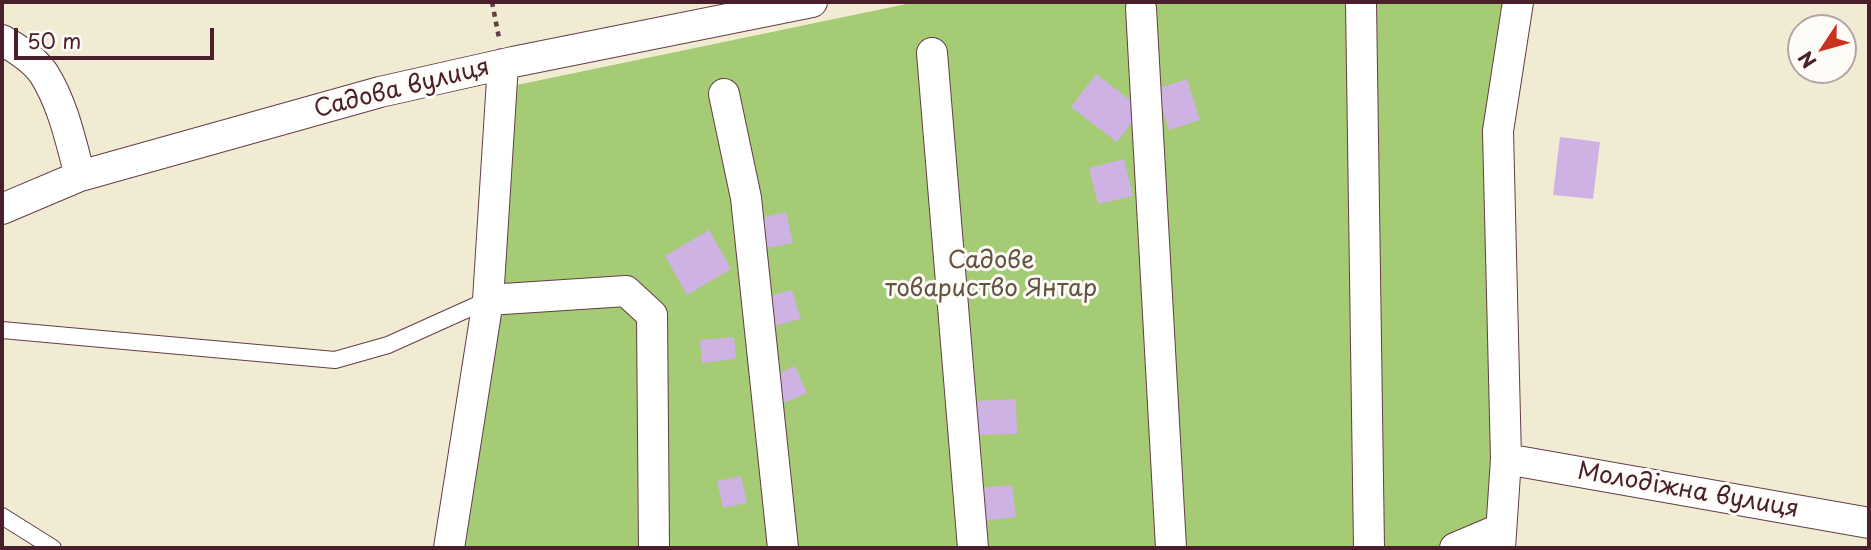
<!DOCTYPE html>
<html>
<head>
<meta charset="utf-8">
<style>
  body { margin:0 }
  #map { position:relative; width:1871px; height:550px; overflow:hidden; background:#f2ebd4; font-family:"Playpen Sans",sans-serif }
  canvas { display:block }
  .frame { position:absolute; inset:0; border:4px solid #4a1f2b; pointer-events:none }
  .north { position:absolute; left:1787px; top:14px; width:70px; height:70px; box-sizing:border-box; background:#fdfcf7; border:2px solid #b5a4a5; border-radius:50%; rotate:234deg; font-size:19px; font-weight:700; line-height:28px; text-align:center; color:#4a1f2b }
  .north::after { content:''; display:block; margin:auto; width:24px; height:32px; background:#c8321e; clip-path:polygon(50% 0,100% 100%,50% 72%,0 100%) }
  .scale { position:absolute; left:14px; top:28px; width:200px; height:32px; box-sizing:border-box; border:4px solid #4a1f2b; border-top:0; padding-left:9px; font-size:21px; line-height:24px; white-space:nowrap; color:#4a1f2b; -webkit-text-stroke:5px #fdfcf7; paint-order:stroke }
</style>
</head>
<body>
<div id="map">
<canvas width="1871" height="550"></canvas>
<div class="frame"></div>
<div class="north">N</div>
<div class="scale">50 m</div>
</div>
<script>
const ctx = document.querySelector('canvas').getContext('2d');
ctx.lineJoin = 'round';
function fillPath(path, color) {
  ctx.fillStyle = color;
  ctx.fill(path, 'evenodd');
}
function strokePath(path, color, width, dash) {
  ctx.strokeStyle = color;
  ctx.lineWidth = width;
  ctx.lineCap = dash ? 'butt' : 'round';
  ctx.setLineDash(dash || []);
  ctx.stroke(path);
}
function drawText(font, color, halo, rows, align = 'center') {
  ctx.font = font + ' "Playpen Sans",sans-serif';
  ctx.lineWidth = 6;
  ctx.setLineDash([]);
  ctx.textBaseline = 'middle';
  ctx.strokeStyle = halo;
  ctx.fillStyle = color;
  for (const [text, x, y, turn = 0] of rows) {
    ctx.save();
    ctx.translate(x, y);
    ctx.rotate((+turn || 0) * Math.PI / 180);
    ctx.textAlign = isNaN(turn) ? turn : align;
    if (halo) ctx.strokeText(text, 0, 0);
    ctx.fillText(text, 0, 0);
    ctx.restore();
  }
}
const green = new Path2D(`
  M 916,2 L 1518,2 L 1498,131 L 1500,548 L 464,548 L 512,86 Z`);
const building = new Path2D(`
  M 1096,74 L 1142,109 L 1117,142 L 1071,107 Z
  M 1187,79 L 1200,120 L 1169,130 L 1156,89 Z
  M 1560,137 L 1600,142 L 1593,199 L 1553,195 Z
  M 1124,159 L 1133,196 L 1098,204 L 1089,168 Z
  M 786,212 L 793,243 L 763,249 L 756,219 Z
  M 709,230 L 731,269 L 687,295 L 665,256 Z
  M 792,290 L 801,319 L 774,326 L 765,297 Z
  M 734,337 L 736,359 L 702,363 L 700,340 Z
  M 795,366 L 807,393 L 781,404 L 770,377 Z
  M 1016,399 L 1017,434 L 978,435 L 976,401 Z
  M 741,476 L 747,503 L 723,508 L 717,481 Z
  M 1012,485 L 1016,517 L 983,521 L 980,488 Z`);
const path = new Path2D(`
  M 492,2 L 499,38`);
const service = new Path2D(`
  M 2,330 L 335,360 L 388,345 L 488,300
  M 2,516 L 53,548`);
const minor = new Path2D(`
  M 1361,2 L 1369,548
  M 1141,8 L 1171,548
  M 2,40 C 16,48 35,60 44,74 C 63,104 71,142 80,176
  M 932,53 L 973,548
  M 724,94 L 746,198 L 783,548
  M 2,209 L 80,176 L 380,92 L 513,62 L 812,2
  M 488,300 L 626,291 L 652,315 L 654,548
  M 1506,459 L 1869,523
  M 449,548 L 488,300 L 503,64
  M 1455,548 L 1500,529
  M 1500,548 L 1506,459 L 1498,131 L 1518,2`);
const streetNames = [
  ["Садова вулиця",402,89,-14],
  ["Молодіжна вулиця",1688,491,10]
];
const parkNames = [
  ["Садове",991,261],
  ["товариство Янтар",991,289]
];
fillPath(green, '#a5cb75');
fillPath(building, '#ceb2e4');
strokePath(service, '#633e44', 18);
strokePath(minor, '#633e44', 32);
strokePath(path, '#633e44', 4.5, [5, 5]);
strokePath(service, '#fff', 16);
strokePath(minor, '#fff', 30);
drawText('24px', '#4a1f2b', '#fdfcf7', streetNames);
drawText('24px', '#655341', '#fdfcf7', parkNames);
</script>
</body>
</html>
